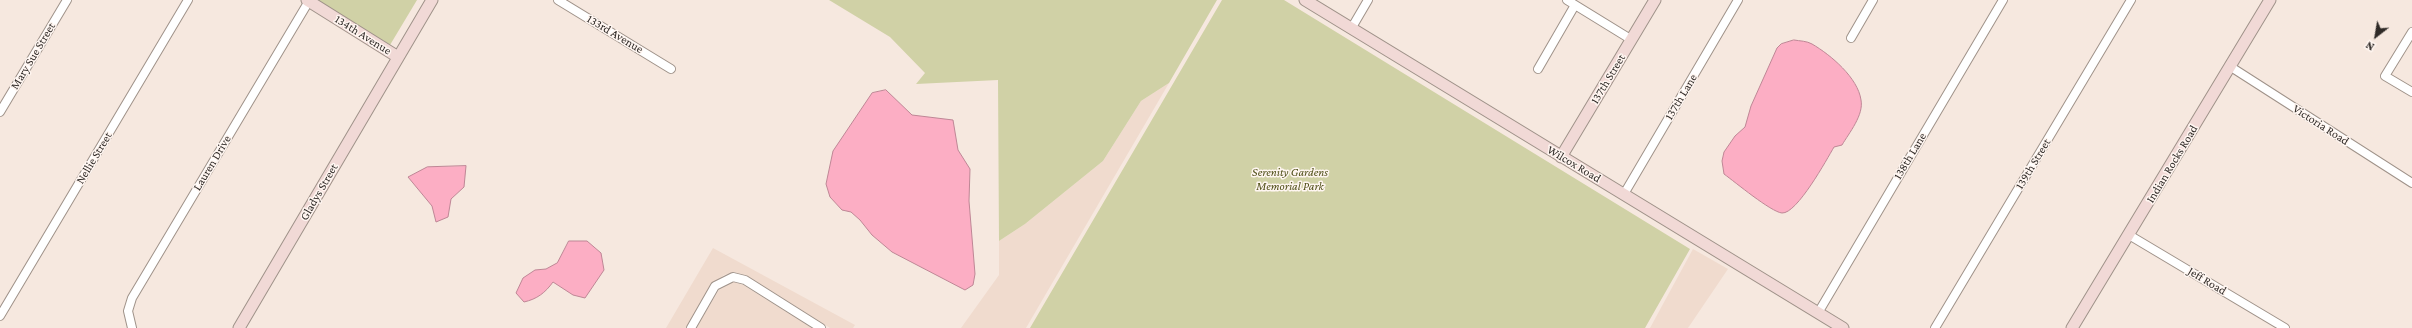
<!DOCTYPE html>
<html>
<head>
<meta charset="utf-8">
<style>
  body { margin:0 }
  #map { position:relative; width:2412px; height:328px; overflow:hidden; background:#f6e8df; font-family:"Crimson Pro",serif }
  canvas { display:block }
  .north { position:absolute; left:2356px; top:16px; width:40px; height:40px; -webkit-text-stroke:3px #fff6f1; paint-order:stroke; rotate:211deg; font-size:11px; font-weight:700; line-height:16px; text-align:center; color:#2f2a27 }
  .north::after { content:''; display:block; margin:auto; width:14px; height:18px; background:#2f2a27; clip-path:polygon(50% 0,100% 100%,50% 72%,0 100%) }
</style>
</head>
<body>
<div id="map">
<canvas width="2412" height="328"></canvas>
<div class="north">N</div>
</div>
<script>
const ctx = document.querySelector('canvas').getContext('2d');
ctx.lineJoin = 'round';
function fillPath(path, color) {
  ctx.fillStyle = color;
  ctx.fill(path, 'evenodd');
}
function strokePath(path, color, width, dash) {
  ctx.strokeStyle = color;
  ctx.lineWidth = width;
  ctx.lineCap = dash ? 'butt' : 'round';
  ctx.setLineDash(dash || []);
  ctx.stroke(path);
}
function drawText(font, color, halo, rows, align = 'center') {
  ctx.font = font + ' "Crimson Pro",serif';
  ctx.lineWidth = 3;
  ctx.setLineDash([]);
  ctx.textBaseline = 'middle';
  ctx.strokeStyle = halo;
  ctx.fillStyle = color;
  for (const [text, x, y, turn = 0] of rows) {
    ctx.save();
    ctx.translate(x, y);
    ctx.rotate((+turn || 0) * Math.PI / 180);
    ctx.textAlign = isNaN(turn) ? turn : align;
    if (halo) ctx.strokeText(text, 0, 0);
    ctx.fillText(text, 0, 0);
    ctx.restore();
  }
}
const built = new Path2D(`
  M 1169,83 L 1026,328 L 961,328 L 999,275 L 999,241 L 1025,224 L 1103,161 L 1141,101 Z
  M 713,248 L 855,325 L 853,328 L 830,328 L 746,275 L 734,272 L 724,275 L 712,284 L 686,328 L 666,328 Z
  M 1693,249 L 1728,269 L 1688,328 L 1650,328 Z
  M 733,282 L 743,285 L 812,328 L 696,328 L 719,290 Z`);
const green = new Path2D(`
  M 316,0 L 417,0 L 390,45 Z
  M 829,0 L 1217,0 L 1169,83 L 1141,101 L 1103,161 L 1025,224 L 999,241 L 998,80 L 916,84 L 925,73 L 890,37 Z
  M 1222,0 L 1284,0 L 1690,249 L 1645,328 L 1030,328 Z`);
const water = new Path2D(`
  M 1794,40 C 1800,41 1807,41 1812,44 C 1831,55 1858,78 1861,100 C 1864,115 1849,133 1842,145 L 1834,147 C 1827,159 1797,214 1782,213 C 1771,212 1735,182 1724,174 L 1722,161 L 1724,152 L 1735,136 L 1745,127 L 1751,106 L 1777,48 L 1781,44 Z
  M 886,90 L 912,115 L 953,120 L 958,150 L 970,169 L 969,201 L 975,274 L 973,285 L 965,290 L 892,252 L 872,235 L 860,220 L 851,212 L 842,210 L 830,197 L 826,184 L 833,151 L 872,93 Z
  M 466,166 L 464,187 L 451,199 L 448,217 L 436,222 L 432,206 L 408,177 L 427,167 Z
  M 569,241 L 587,241 L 601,253 L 604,270 L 585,298 L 573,295 L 553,282 C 545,293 537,299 524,302 L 516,293 L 523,278 L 535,270 L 546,269 L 557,263 Z`);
const street = new Path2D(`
  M 558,0 L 671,69
  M 1567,0 L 1632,40
  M 1351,29 L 1368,0
  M 2412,32 L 2385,76 L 2412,92
  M 1851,38 L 1873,0
  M 2231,67 L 2412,183
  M 1538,69 L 1575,5
  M 0,112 L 67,0
  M 1624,194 L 1738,0
  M 2129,235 L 2285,328
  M 1818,313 L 2003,0
  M 0,316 L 188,0
  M 132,328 L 128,311 L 132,298 L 309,1
  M 691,328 L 715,286 L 733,277 L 745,280 L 821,328
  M 1935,328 L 2131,0`);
const secondary = new Path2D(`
  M 307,0 L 398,57
  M 1305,0 L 1843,328
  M 1561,157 L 1655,0
  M 239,328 L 432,0
  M 2072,328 L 2270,0`);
const streetNames = [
  ["133rd Avenue",615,34,31],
  ["134th Avenue",363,35,32],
  ["Mary Sue Street",33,56,-59],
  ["137th Street",1608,79,-59],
  ["137th Lane",1681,97,-59],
  ["Victoria Road",2321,125,33],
  ["138th Lane",1910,156,-59],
  ["Nellie Street",94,158,-59],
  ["Lauren Drive",212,163,-59],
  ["Wilcox Road",1574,164,31],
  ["139th Street",2033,164,-59],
  ["Indian Rocks Road",2172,164,-59],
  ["Gladys Street",319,192,-60],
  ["Jeff Road",2207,281,31]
];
const parkNames = [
  ["Serenity Gardens",1290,172],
  ["Memorial Park",1290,186]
];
fillPath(built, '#f0dbce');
fillPath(green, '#d0d1a6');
fillPath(water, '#fcaec4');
strokePath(water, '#be8695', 1);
strokePath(street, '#9f9289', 10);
strokePath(secondary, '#9f9289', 13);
strokePath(street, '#fff', 8);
strokePath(secondary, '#f1d9d6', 11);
drawText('12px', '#2f2a27', '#fff6f1', streetNames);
drawText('italic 12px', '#4f4f18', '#fff6f1', parkNames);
</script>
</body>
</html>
